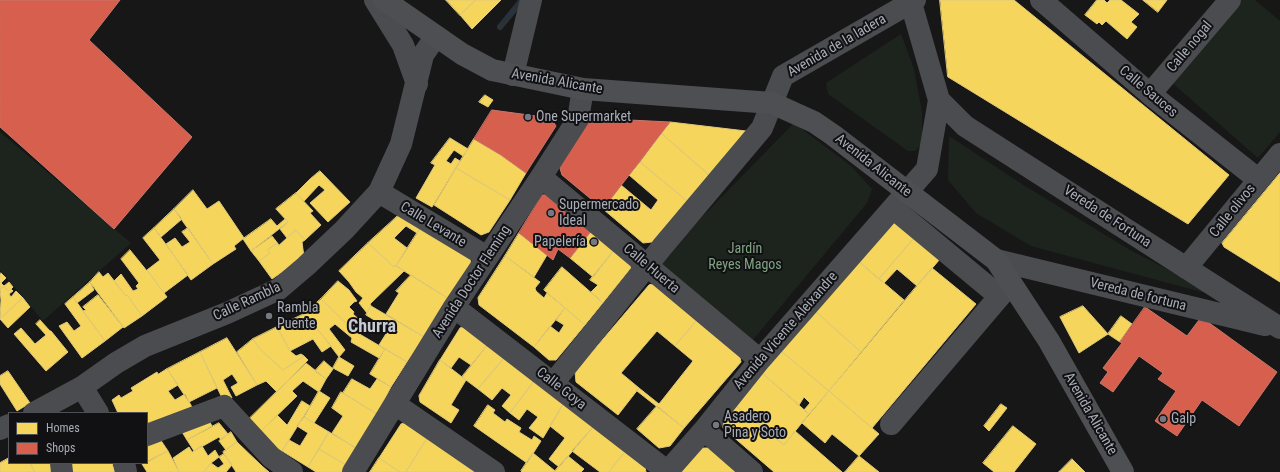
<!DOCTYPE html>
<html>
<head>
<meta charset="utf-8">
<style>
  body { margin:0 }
  #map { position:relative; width:1280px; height:472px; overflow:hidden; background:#171717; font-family:"Roboto Condensed",sans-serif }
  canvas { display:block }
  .legend { position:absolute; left:8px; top:412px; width:140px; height:52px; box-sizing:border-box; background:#111113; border:1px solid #4d4f55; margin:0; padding:5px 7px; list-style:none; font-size:12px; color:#a8adb8 }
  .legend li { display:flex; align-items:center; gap:8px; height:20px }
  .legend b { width:20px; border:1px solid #4d4f55 }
</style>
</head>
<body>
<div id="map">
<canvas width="1280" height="472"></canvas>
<ul class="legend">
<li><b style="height:11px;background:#f6d55c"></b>Homes</li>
<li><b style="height:11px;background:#d6604d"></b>Shops</li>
</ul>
</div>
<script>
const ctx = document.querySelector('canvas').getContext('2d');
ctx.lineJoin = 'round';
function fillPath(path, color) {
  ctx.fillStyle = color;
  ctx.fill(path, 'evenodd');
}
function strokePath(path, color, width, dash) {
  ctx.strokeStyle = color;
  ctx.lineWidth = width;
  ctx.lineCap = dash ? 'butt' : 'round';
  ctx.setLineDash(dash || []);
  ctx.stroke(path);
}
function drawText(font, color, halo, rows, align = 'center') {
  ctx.font = font + ' "Roboto Condensed",sans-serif';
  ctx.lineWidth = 4;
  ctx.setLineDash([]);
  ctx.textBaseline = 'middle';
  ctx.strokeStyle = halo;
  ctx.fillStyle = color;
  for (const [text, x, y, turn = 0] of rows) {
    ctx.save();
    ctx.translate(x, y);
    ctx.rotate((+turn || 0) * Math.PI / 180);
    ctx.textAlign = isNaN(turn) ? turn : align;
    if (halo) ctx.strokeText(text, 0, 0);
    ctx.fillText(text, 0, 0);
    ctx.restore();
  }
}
const green = new Path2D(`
  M 1240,0 L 1255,0 L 1280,21 L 1280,132 L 1258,158 L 1170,81 Z
  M 901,34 L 914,69 L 922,112 L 922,144 L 915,151 L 908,151 L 828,94 L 826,83 Z
  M 794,123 L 851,166 L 872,189 L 867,203 L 752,341 L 656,264 Z
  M 0,132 L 131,243 L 43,321 L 0,270 Z
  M 949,136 L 1025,186 L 1130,250 L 1204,288 L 1209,294 L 1031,246 L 976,213 L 948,180 Z`);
const homes = new Path2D(`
  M 446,0 L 476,0 L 460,15 Z
  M 476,0 L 501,0 L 472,29 L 460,15 Z
  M 940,0 L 1014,0 L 1229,175 L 1188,224 L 948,77 Z
  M 1097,0 L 1104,0 L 1107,3 L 1110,0 L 1121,0 L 1139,14 L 1131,22 L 1137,27 L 1127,39 L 1106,21 L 1102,25 L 1099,22 L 1097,24 L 1085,15 Z
  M 1143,0 L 1167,0 L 1158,12 Z
  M 485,95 L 493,100 L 488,107 L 479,102 Z
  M 670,122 L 746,131 L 709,175 L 661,133 Z
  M 661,133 L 709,175 L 687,201 L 640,162 Z
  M 450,138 L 468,149 L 463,156 L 454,150 L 446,161 L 451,164 L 455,158 L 460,161 L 432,207 L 416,198 L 435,165 L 431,163 Z
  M 474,139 L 501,155 L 526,173 L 510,200 L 456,168 Z
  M 640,162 L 687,201 L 652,242 L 643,243 L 603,209 L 621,185 L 651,210 L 658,200 L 629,175 Z
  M 456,168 L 510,200 L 489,232 L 481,235 L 434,205 Z
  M 320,171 L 350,202 L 328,222 L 310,203 L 325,190 L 319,185 L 304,201 L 296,193 L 310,179 Z
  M 1280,173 L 1280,282 L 1224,247 L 1222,243 Z
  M 193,190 L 207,209 L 219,201 L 244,238 L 234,246 L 236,249 L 213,264 L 174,209 Z
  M 296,193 L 313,211 L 310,213 L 321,225 L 305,240 L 296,230 L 287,238 L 280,229 L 288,222 L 276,209 Z
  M 174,209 L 182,219 L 161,237 L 154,228 Z
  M 401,213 L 421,227 L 417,233 L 406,226 L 394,238 L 407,248 L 396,266 L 395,265 L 394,267 L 368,243 Z
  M 271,219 L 277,226 L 285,219 L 288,222 L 251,251 L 243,239 Z
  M 895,221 L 915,237 L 879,279 L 857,260 Z
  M 421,227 L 469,255 L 471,263 L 449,299 L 396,266 Z
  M 154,228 L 188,275 L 164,293 L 147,270 L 160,260 L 143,238 Z
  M 188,228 L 213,264 L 191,280 L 166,244 L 175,238 L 182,247 L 190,242 L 182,232 Z
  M 296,230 L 305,240 L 302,242 L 304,257 L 272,279 L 259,261 L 270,253 L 267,250 L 276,244 L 277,245 L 279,245 Z
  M 592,230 L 615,249 L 593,277 L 570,258 Z
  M 519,233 L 547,255 L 534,277 L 505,256 Z
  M 272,236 L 279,245 L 277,245 L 276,244 L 267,250 L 270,253 L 259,261 L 251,251 Z
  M 915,237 L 940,259 L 917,286 L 897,269 L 884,283 L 879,279 Z
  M 368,243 L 394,267 L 395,265 L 404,271 L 370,304 L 371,306 L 367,313 L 359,303 L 363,298 L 356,292 L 349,282 L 339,271 Z
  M 615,249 L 628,260 L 631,268 L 603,303 L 591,292 L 598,285 L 590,280 Z
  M 130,250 L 147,271 L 147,270 L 167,297 L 142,316 L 127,295 L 126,296 L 114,281 L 121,274 L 133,291 L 138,289 L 136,286 L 139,283 L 121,259 Z
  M 505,256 L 540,282 L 535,288 L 536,291 L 544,298 L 547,293 L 565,308 L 534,347 L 479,305 L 478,298 Z
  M 857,260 L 904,300 L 861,352 L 815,311 Z
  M 562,267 L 603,303 L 585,325 L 544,290 Z
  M 932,268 L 976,304 L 872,428 L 829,391 Z
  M 99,272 L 103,277 L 108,273 L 126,296 L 127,295 L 142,316 L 124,328 L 90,282 Z
  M 1,273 L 6,278 L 1,283 L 4,286 L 9,282 L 13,287 L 9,291 L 4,287 L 0,289 L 0,274 Z
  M 411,275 L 449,299 L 424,337 L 386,314 L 399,293 L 396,291 Z
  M 338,281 L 349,290 L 357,301 L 354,302 L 349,307 L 354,312 L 353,314 L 362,322 L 357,330 L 345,322 L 321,299 Z
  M 90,282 L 94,290 L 77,303 L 73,297 Z
  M 657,284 L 698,319 L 675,346 L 657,331 L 621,373 L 639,388 L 618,415 L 576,382 L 575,372 L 649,285 Z
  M 4,287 L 9,291 L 11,289 L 13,291 L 9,294 L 11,297 L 16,291 L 23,298 L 0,319 L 1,300 L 0,289 Z
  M 98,295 L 123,327 L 105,341 L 83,311 L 86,310 L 83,307 Z
  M 73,297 L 105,341 L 82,358 L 59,326 L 67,322 L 74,331 L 81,326 L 65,304 Z
  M 23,298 L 30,307 L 8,328 L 0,319 Z
  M 321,299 L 345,322 L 357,330 L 356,332 L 385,349 L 379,358 L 351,342 L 352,338 L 335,324 L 329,329 L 345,350 L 339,357 L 323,336 L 304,314 Z
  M 371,306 L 424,337 L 407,362 L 379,345 L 389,329 L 366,315 Z
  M 1083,306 L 1108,334 L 1079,353 L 1060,317 Z
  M 565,308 L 585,325 L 556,360 L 549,360 L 534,347 L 550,326 L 559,333 L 564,325 L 556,320 Z
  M 815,311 L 861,352 L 829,391 L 781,351 Z
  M 304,314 L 323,336 L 331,346 L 322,352 L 313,339 L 290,351 L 277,327 Z
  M 1121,316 L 1132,324 L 1120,342 L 1108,334 Z
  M 698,319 L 739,353 L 741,362 L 684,428 L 637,391 L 639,388 L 659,404 L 693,361 L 675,346 Z
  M 40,320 L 50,331 L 51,331 L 68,352 L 46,371 L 14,334 L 21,328 L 35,344 L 46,335 L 36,324 Z
  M 467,326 L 489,343 L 471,365 L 459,357 L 451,368 L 440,360 L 460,328 Z
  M 277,327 L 290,351 L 296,356 L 301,354 L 304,356 L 283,370 L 260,349 L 253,339 Z
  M 227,338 L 257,385 L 236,396 L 231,387 L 238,383 L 232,374 L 223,380 L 232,398 L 224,402 L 200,352 Z
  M 253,339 L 260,349 L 283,370 L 304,356 L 308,360 L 277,392 L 266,381 L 257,385 L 237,352 Z
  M 489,343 L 506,356 L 478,389 L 462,377 Z
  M 385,349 L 407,362 L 391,387 L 370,374 Z
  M 781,351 L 829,391 L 809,414 L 804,410 L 810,403 L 804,397 L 799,405 L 762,373 Z
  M 200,352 L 217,388 L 189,402 L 167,369 Z
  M 506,356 L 535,380 L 510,413 L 502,406 L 511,395 L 502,388 L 492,400 L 478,389 Z
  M 339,357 L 354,366 L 348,376 L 333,368 Z
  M 440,360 L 466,380 L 451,405 L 459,410 L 451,423 L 420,402 L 419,396 Z
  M 324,361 L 333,369 L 326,379 L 315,371 Z
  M 306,363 L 326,379 L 319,392 L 303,381 L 292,391 L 297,396 L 259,433 L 248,420 Z
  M 167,369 L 178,385 L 168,391 L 175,400 L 185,394 L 193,409 L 147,430 L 147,413 L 118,413 L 112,400 L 119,395 L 121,398 L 133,391 L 131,388 L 157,372 L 158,374 Z
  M 8,371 L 30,403 L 17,411 L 0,384 L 0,376 Z
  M 762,373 L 809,414 L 784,445 L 735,405 Z
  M 352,379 L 370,389 L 377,379 L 391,387 L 377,414 L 343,393 Z
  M 535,380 L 564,403 L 543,438 L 529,428 L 538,417 L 527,409 L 519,420 L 510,413 Z
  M 319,391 L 330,398 L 314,423 L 304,417 Z
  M 829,391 L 879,434 L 859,456 L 832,434 L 825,443 L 802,423 Z
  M 341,392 L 377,414 L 357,449 L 332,433 L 343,416 L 332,408 Z
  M 302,401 L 310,406 L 279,456 L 259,433 L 277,415 L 287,425 Z
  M 564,403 L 594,426 L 559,467 L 549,459 L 565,438 L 550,426 Z
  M 1001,404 L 1007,408 L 989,431 L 984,426 Z
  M 488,405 L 495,410 L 493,413 L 505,422 L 507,419 L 521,428 L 519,432 L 532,440 L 534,436 L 541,441 L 527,463 L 474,426 Z
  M 735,405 L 784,445 L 795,431 L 842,472 L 774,472 L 723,428 L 723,420 Z
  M 657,406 L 684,428 L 670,446 L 659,448 L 637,429 Z
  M 206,415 L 212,426 L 187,440 L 179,427 Z
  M 304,417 L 329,432 L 308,467 L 282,451 L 289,440 L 300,446 L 308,433 L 297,426 Z
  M 219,423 L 228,434 L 221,440 L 219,437 L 194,451 L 187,440 Z
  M 405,423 L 428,437 L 406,472 L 400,472 L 379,458 L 401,424 Z
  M 594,426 L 625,452 L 609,472 L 600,472 L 572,451 Z
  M 1013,426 L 1036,444 L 1014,472 L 994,472 L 983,463 Z
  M 231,432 L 237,442 L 226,450 L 219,441 Z
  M 329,432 L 356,448 L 346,465 L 319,449 Z
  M 428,437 L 481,472 L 406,472 Z
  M 160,439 L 168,451 L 147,462 L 147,447 Z
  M 237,442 L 262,466 L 269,472 L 236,472 L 223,452 Z
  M 202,446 L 208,456 L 215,450 L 219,457 L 211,463 L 204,472 L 179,472 L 173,458 L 189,447 L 192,452 Z
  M 699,448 L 708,448 L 736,472 L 679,472 Z
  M 319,449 L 346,465 L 342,472 L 316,472 L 308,467 Z
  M 168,451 L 179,472 L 147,472 L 142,464 Z
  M 625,452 L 645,467 L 646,472 L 609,472 Z
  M 533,453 L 555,471 L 554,472 L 522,472 L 521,471 Z
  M 224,454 L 232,465 L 226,472 L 204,472 L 211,463 L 218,468 L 224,464 L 219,457 Z
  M 568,456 L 584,469 L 581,472 L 554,472 Z
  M 859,456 L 879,472 L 845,472 Z
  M 9,458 L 9,463 L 30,463 L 35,472 L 0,472 L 0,463 Z
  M 379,458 L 400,472 L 370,472 Z
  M 1072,459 L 1085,472 L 1059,472 Z
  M 30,463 L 58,463 L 58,472 L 35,472 Z
  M 72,463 L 112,463 L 115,472 L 63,472 L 63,464 Z`);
const shops = new Path2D(`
  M 0,0 L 120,0 L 89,40 L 192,137 L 114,229 L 0,127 Z
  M 492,110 L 551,118 L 556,126 L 526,173 L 501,155 L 474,139 Z
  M 589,118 L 670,122 L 603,209 L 562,175 L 559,165 Z
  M 542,195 L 550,195 L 592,230 L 570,258 L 558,249 L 553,260 L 519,233 Z
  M 1145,307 L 1187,336 L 1199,320 L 1208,322 L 1277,372 L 1239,426 L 1202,400 L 1177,436 L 1155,421 L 1176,391 L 1158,379 L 1163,373 L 1139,356 L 1113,392 L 1100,383 L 1108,372 L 1103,368 L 1122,343 L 1120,342 Z`);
const stream = new Path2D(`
  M 500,27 L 522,0`);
const minor = new Path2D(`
  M 375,0 L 403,45 L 417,84
  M 1041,0 L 1150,94 L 1259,180
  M 513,75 L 531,0
  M 1150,94 L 1230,0
  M 939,100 L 965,126 L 1280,328
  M 541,177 L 760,360
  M 379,192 L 487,257
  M 893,208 L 999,296
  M 996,260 L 1265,325
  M 1186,268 L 1280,154
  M 454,307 L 668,472
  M 554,382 L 662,247 L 762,128 L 783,76 L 915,0
  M 82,387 L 98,413
  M 395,404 L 494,472
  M 34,413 L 82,387 L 116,363 L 145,346 L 227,313 L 279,289 L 306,266 L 344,230 L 379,192 L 401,144 L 423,55 L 436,36
  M 891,424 L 1011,283
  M 0,429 L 9,425
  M 704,430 L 752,472
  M 147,435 L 224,406 L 271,457 L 292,472
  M 61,463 L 62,472
  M 124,463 L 126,472
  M 353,472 L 454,307 L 541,177 L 578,119 L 583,89
  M 667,472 L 704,430 L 760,360 L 927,169 L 939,100 L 911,3`);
const major = new Path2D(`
  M 384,0 L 462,54 L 492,70 L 583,89 L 772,103 L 814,122 L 833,135 L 996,260 L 1049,341 L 1123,472`);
const markers = [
  [528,117,4,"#757880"],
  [551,213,4,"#757880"],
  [594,242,4,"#757880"],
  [269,316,4,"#757880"],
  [1163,419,4,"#757880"],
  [716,425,4,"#757880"]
];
const streetNames = [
  ["Avenida de la ladera",837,46,-30],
  ["Calle nogal",1190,47,-50],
  ["Avenida Alicante",557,82,10],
  ["Calle Sauces",1148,92,40],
  ["Avenida Alicante",873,166,38],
  ["Calle olivos",1233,211,-51],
  ["Vereda de Fortuna",1107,217,33],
  ["Calle Levante",433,225,31],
  ["Calle Huerta",651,269,40],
  ["Avenida Doctor Fleming",472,282,-57],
  ["Vereda de fortuna",1138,295,14],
  ["Calle Rambla",247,302,-25],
  ["Avenida Vicente Aleixandre",786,331,-49],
  ["Calle Goya",561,389,38],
  ["Avenida Alicante",1090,414,60]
];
const poiNames = [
  ["One Supermarket",536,117],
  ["Supermercado",559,205],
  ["Ideal",559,221],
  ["Papelería",586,242,"right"],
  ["Rambla",277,308],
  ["Puente",277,324],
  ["Asadero",724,417],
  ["Pina y Soto",724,433],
  ["Galp",1171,419]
];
const parkNames = [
  ["Jardín",745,249],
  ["Reyes Magos",745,265]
];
const districtNames = [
  ["Churra",372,327]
];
fillPath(green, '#1d241e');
fillPath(homes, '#f6d55c');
strokePath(homes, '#dfc978', 1);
fillPath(shops, '#d6604d');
strokePath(shops, '#c8776d', 1);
strokePath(stream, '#2a3239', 6);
strokePath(minor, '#4b4c50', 22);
strokePath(major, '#4d4f52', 22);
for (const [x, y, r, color] of markers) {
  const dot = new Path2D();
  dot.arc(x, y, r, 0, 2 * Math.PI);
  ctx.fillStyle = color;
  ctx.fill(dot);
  strokePath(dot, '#111113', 1.5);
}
drawText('14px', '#a8adb8', '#111113', streetNames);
drawText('14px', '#a8adb8', '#111113', poiNames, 'left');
drawText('14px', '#7fa381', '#111113', parkNames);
drawText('bold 18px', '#c9ccd4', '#111113', districtNames);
</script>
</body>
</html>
